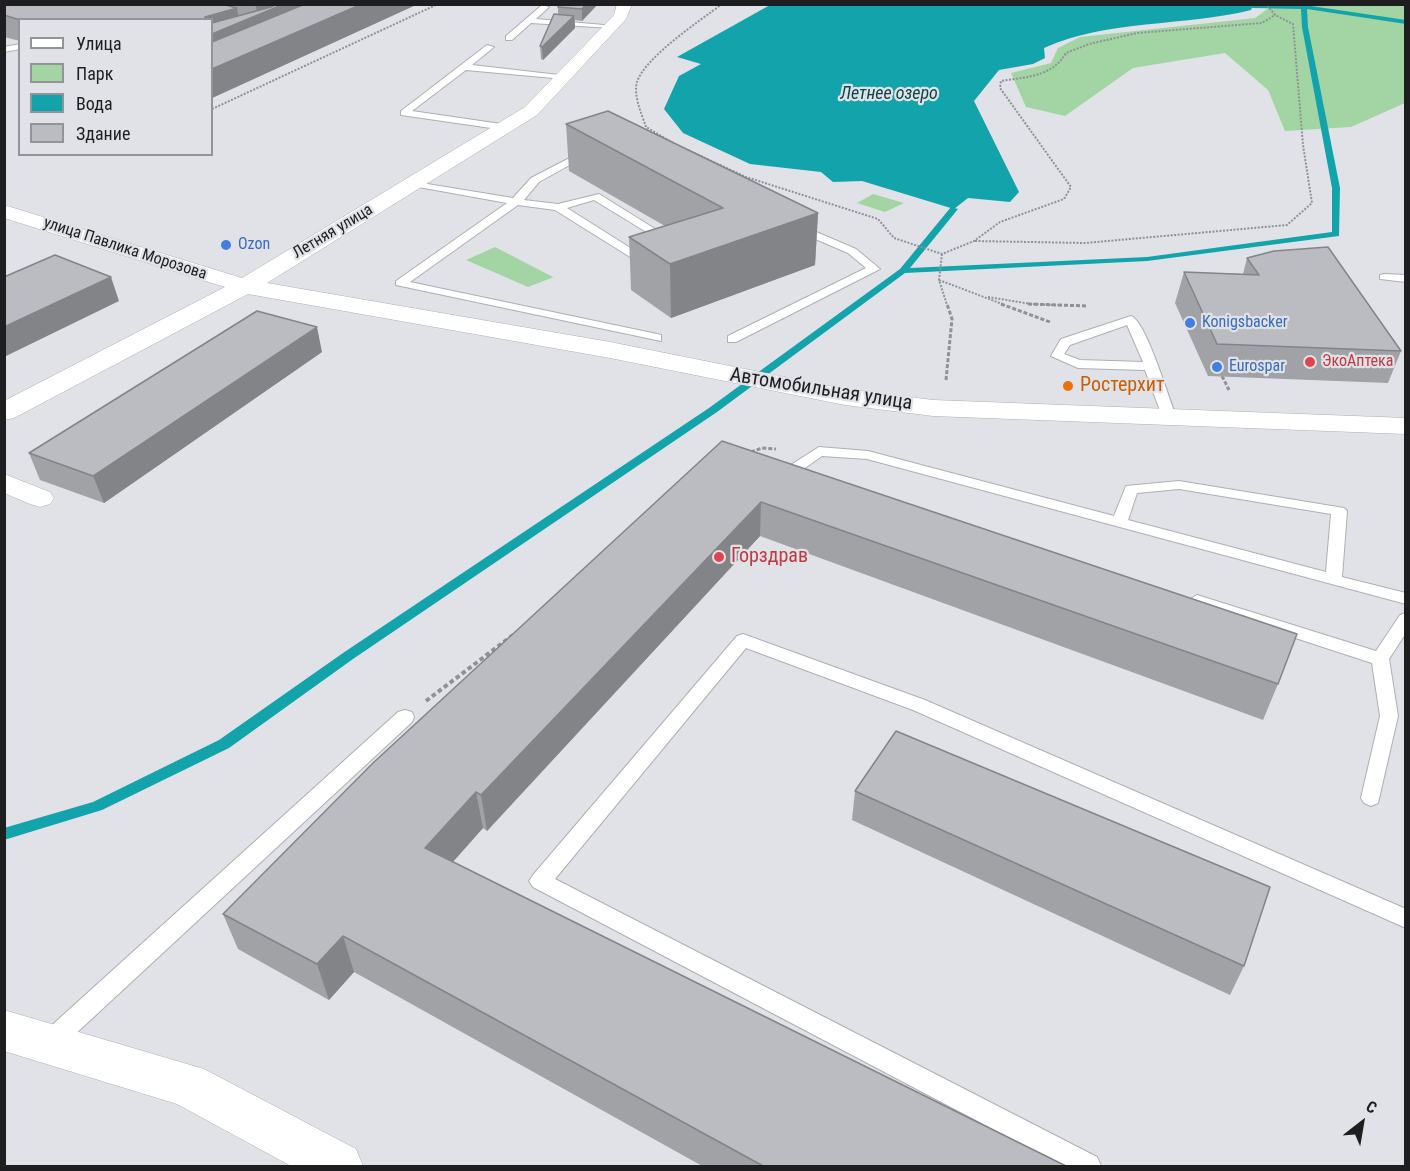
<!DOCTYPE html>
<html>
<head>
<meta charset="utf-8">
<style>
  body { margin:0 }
  #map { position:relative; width:1410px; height:1171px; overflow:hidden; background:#e1e2e7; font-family:"Roboto Condensed",sans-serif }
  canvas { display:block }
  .frame { position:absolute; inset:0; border:6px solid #1e1e20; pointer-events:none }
  .legend { position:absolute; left:18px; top:18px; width:195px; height:138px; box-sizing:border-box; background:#e1e2e7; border:2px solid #939497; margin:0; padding:8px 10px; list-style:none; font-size:18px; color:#1e1e20 }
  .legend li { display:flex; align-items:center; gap:12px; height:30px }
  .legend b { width:30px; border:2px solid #939497 }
  .north { position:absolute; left:1332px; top:1093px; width:60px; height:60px; -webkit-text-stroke:4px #e1e2e7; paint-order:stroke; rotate:31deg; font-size:16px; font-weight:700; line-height:24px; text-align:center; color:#1e1e20 }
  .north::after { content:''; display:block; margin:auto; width:21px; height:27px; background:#1e1e20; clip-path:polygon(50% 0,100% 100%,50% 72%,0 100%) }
</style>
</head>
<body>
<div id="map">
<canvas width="1410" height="1171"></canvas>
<div class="frame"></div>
<ul class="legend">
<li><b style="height:8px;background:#fff"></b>Улица</li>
<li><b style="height:16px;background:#a2d5a3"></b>Парк</li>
<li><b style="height:16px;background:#12a4aa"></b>Вода</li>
<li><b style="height:16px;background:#bbbcc1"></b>Здание</li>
</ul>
<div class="north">С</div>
</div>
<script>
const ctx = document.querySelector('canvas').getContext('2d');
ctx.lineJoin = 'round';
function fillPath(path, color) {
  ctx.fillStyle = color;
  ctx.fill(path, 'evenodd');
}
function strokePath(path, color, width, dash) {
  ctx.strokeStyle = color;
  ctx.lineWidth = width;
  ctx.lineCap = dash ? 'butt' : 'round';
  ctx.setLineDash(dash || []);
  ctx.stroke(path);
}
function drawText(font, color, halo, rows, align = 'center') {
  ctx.font = font + ' "Roboto Condensed",sans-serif';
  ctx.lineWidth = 4.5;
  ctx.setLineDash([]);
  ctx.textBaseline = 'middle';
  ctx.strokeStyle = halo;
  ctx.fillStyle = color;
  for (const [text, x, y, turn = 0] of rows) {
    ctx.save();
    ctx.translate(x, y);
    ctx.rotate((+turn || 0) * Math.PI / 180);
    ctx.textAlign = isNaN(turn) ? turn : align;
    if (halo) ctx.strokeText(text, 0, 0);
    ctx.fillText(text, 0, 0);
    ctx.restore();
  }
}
const green = new Path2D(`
  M 1273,5 L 1405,5 L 1405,103 L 1351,127 L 1285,131 L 1268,90 L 1225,53 L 1133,68 L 1065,116 L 1026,107 L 1011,73 L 1051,63 L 1058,48 L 1080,37 L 1255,18 Z
  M 873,194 L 904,203 L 885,212 L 857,203 Z
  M 495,247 L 553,277 L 554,277 L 528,287 L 466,260 Z`);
const water = new Path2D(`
  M 1251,4 L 1253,6 L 1251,10 C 1183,27 1108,19 1044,48 L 1045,58 L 1033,64 L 999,70 L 974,101 L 1019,192 L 1010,202 L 968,198 L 954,209 L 862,181 L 833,182 L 821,172 L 750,164 L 683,133 L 664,109 L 679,76 L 701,64 L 677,57 L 770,5 Z`);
const stream = new Path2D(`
  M 1253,4 L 1304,5 L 1406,20 L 1406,24 L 1307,9 L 1308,27 L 1340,188 L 1339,236 L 1147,261 L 905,273 L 717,412 L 353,659 L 229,748 L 102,810 L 4,840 L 4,828 L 93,802 L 219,740 L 343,653 L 709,408 L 900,269 L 951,207 L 958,209 L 910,268 L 1147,257 L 1332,232 L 1332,188 L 1302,27 L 1301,9 L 1253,8 L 1250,6 Z`);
const pathFar2 = new Path2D(`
  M 212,109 L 438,4
  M 673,143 L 646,127 C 642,115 633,95 637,82 C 645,57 701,20 722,4
  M 688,150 L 746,177 L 878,219 L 894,238 L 942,254 L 974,241 L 1000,222 L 1064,199 L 1071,187 L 1000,88 L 1001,81 C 1026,77 1052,77 1066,53 L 1089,44 L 1137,33 L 1262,23 L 1275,15 L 1266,4
  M 975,241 L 1085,243 L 1287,225 L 1312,203 L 1303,145 L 1293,24 L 1275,15
  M 942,254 L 939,280 L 947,305
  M 939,280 L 1005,305
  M 988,297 L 1031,304 L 1061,305`);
const pathFar1 = new Path2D(`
  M 1001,304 L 1050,322
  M 1028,304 L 1088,306
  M 1222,376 L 1229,390
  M 946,380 L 952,319 L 947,304
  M 751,452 L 762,448 L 776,449`);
const path = new Path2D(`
  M 426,701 L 513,635`);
const lane = new Path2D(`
  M 542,5 L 549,7 L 536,19 L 615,26 L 611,28 L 531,23 L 512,40 L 506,40 L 506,36 Z
  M 20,44 L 20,49 L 4,52 L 4,47 Z
  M 487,45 L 494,47 L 472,65 L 568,76 L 564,79 L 466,70 L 412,111 L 508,125 L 510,127 L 505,130 L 401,115 L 401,111 Z
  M 585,150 L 593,152 L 539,182 L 524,200 L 558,204 L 599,194 L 676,242 L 666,244 L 594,200 L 567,208 L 651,261 L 651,265 L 643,265 L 555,210 L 518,205 L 410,282 L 657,334 L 661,335 L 661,341 L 396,285 L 396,281 L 507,203 L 413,186 L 409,185 L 409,181 L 513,198 L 531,178 Z
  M 792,225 L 800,225 L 856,249 L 880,269 L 736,342 L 728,342 L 728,336 L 866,268 L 848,253 L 792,229 Z
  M 1384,274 L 1406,275 L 1406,282 L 1380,279 L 1380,275 Z
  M 1131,316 C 1146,321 1169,399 1176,416 L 1174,419 L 1169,420 L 1162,416 L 1145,370 L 1078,368 L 1051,356 L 1061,339 ZM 1127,325 L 1143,362 L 1080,360 L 1064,354 L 1070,345 Z
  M 819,447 L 868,451 L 1114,516 L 1126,486 L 1179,481 L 1344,508 L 1347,511 L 1342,577 L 1406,593 L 1406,604 L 867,459 L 822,456 L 802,470 L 811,475 L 809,478 C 802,480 788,477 784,471 L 786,468 ZM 1179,489 L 1331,514 L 1326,572 L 1128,520 L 1137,493 Z
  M 1197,595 L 1376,651 L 1400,615 L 1406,613 L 1406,633 L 1389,659 L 1398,716 L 1378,803 L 1371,806 L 1364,803 L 1361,798 L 1380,716 L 1372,663 L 1191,604 L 1189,600 Z
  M 743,634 L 925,700 L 1406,909 L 1406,928 L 913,710 L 746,648 L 555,879 L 1097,1157 L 1101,1166 L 1063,1166 L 533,887 L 529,881 L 533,875 L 737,636 Z
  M 405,710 L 412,712 L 414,717 L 412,722 L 57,1051 L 49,1054 L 41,1051 L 37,1043 L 41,1035 L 398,712 Z`);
const street = new Path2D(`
  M 4,474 L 50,492 L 54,498 L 50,504 L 40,507 L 30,504 L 4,493 Z
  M 4,1010 L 204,1069 L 356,1149 L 363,1166 L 291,1166 L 177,1104 L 4,1051 Z`);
const secondary = new Path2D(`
  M 617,4 L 632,4 L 626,19 L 537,115 L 267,283 L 610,342 L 845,389 L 933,400 L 1406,418 L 1406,434 L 933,416 L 845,405 L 610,358 L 248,294 L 14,418 L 4,420 L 4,401 L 225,287 L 4,218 L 4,205 L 242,278 L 525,107 L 614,15 Z`);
const wall = new Path2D(`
  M 4,4 L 418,4 L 212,98 L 212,20 L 20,20 L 20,41 L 4,37 Z
  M 559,4 L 598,4 L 582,21 L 575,20 L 575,28 L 543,60 L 541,59 L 540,46 L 558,15 L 558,7 Z
  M 566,124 L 818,213 L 815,265 L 671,318 L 631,290 L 629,237 L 665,226 L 569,171 Z
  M 1247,258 L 1401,351 L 1388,383 L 1208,376 L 1175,303 L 1184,272 L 1243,274 Z
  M 322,352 L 104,503 L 40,480 L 29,453 Z
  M 722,441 L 1278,684 L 1263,720 L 760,536 L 487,831 L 483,828 L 453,862 L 1068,1167 L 704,1167 L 354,972 L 329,1000 L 238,949 L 223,914 Z
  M 855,791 L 1244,966 L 1230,995 L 852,820 Z`);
const shadedWall = new Path2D(`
  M 255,4 L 344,4 L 212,62 L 212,20 L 205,20 L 205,17 L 237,8 L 240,23 L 258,15 Z
  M 362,4 L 418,4 L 212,98 L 212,69 Z
  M 586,4 L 598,4 L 582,21 L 582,9 Z
  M 574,16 L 575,28 L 543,60 L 542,47 Z
  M 818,213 L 815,265 L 671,318 L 670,264 Z
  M 111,277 L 119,301 L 4,357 L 4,327 Z
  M 317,327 L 322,352 L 104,503 L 93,476 Z
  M 761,502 L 760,536 L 487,831 L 481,795 Z
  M 476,792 L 483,828 L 433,884 L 425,848 Z
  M 343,936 L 354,972 L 329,1000 L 317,964 Z`);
const building = new Path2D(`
  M 4,4 L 221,4 L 237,8 L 205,17 L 205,20 L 20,20 L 4,15 Z
  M 277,4 L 284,4 L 212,34 L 212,23 L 271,7 Z
  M 305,4 L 362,4 L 212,69 L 212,42 Z
  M 559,4 L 586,4 L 582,9 L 558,7 Z
  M 554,14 L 574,16 L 542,47 L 540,46 Z
  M 608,111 L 818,213 L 670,264 L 629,237 L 723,208 L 566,124 Z
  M 1328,247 L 1401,351 L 1217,344 L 1184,272 L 1259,275 L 1247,258 L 1274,251 Z
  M 55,255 L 111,277 L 4,327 L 4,277 Z
  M 257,311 L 317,327 L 93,476 L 29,453 Z
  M 722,441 L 1297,634 L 1278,684 L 761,502 L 481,795 L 476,792 L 425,848 L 1068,1167 L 765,1167 L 343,936 L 317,964 L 223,914 L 373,763 Z
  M 896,731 L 1270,887 L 1244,966 L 855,791 Z`);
const markers = [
  [226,245,6,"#3f7fe0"],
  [1190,323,6,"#3f7fe0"],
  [1310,362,6,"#e0444e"],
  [1217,367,6,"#3f7fe0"],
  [1068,386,6,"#e8710a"],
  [719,557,6,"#e0444e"]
];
const farStreetnames = [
  ["Летняя улица",333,232,-31],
  ["улица Павлика Морозова",125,249,18]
];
const farShopnames = [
  ["Ozon",238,245],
  ["Konigsbacker",1202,323],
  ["Eurospar",1229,367]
];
const farHealthnames = [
  ["ЭкоАптека",1322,362]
];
const farWaternames = [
  ["Летнее озеро",889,94]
];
const foodNames = [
  ["Ростерхит",1080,386]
];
const streetNames = [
  ["Автомобильная улица",821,390,9]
];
const healthNames = [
  ["Горздрав",731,557]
];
fillPath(green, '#a2d5a3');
fillPath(water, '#12a4aa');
fillPath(stream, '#12a4aa');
strokePath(lane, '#aeafb4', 2);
strokePath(street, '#aeafb4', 1);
strokePath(secondary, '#aeafb4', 1);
strokePath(pathFar2, '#919195', 2, [2, 1.5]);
strokePath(pathFar1, '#919195', 3, [4, 2]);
strokePath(path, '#919195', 4, [4.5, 3]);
fillPath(lane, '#fff');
fillPath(street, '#fff');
fillPath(secondary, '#fff');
fillPath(wall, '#a1a2a6');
fillPath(shadedWall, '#838487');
fillPath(building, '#bbbcc1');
strokePath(building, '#838487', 1.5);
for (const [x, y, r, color] of markers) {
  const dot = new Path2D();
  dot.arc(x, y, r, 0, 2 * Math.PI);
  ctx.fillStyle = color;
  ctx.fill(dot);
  strokePath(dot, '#e1e2e7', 2);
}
drawText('16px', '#1e1e20', '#e1e2e7', farStreetnames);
drawText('16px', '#366cbe', '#e1e2e7', farShopnames, 'left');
drawText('16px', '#be3a42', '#e1e2e7', farHealthnames, 'left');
drawText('italic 18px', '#0c4547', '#e1e2e7', farWaternames);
drawText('20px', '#c56008', '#e1e2e7', foodNames, 'left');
drawText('20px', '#1e1e20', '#e1e2e7', streetNames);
drawText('20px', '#be3a42', '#e1e2e7', healthNames, 'left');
</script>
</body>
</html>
